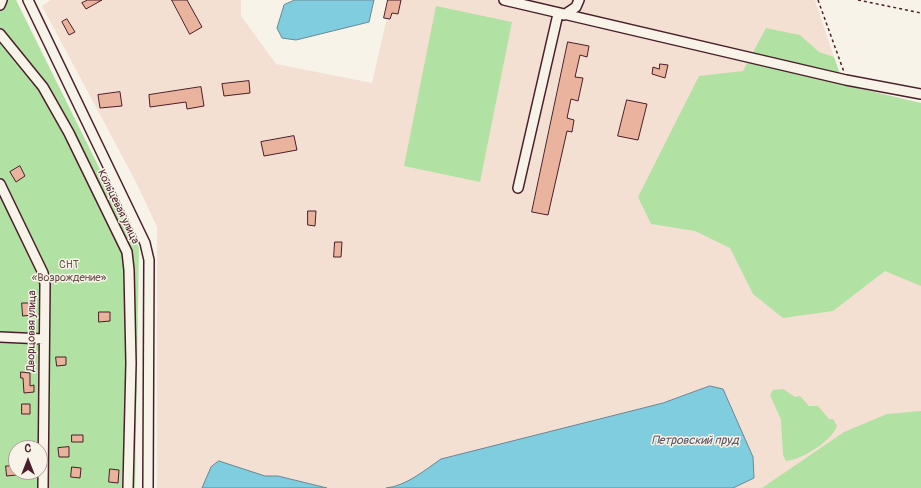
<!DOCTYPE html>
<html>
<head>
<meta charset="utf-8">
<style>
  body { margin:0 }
  #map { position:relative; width:921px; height:488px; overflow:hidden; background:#f7f3e8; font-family:Pangolin,sans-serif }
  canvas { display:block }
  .north { position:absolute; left:8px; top:440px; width:40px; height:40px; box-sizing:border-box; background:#f7f3e8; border:1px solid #b29e9c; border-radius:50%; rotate:0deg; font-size:11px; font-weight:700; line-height:16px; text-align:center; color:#4a1f2b }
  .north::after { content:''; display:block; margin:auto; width:14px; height:18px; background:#4a1f2b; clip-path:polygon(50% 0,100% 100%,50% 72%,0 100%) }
</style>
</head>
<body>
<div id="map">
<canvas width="921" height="488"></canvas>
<div class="north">С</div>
</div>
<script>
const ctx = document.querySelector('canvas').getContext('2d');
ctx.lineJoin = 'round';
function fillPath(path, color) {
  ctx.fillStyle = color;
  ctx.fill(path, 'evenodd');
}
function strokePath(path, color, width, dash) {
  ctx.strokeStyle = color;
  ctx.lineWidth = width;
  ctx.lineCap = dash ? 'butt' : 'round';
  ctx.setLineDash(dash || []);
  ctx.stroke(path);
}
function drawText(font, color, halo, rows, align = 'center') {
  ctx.font = font + ' Pangolin,sans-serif';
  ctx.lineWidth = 3;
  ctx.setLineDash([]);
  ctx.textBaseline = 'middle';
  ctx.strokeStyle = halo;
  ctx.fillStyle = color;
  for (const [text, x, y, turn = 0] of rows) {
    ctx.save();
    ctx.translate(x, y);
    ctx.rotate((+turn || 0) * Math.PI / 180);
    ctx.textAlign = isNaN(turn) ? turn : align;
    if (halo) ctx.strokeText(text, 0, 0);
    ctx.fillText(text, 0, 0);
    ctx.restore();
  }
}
const built = new Path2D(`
  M 51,0 L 241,0 L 241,16 L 276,64 L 372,83 L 391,0 L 815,0 L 843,85 L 921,103 L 921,488 L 157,488 L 157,227 L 137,184 L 42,6 Z`);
const green = new Path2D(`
  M 0,0 L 16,0 L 139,248 L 135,488 L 0,488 ZM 16,448 L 40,448 L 40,472 L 16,472 Z
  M 436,6 L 512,22 L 480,182 L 404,166 Z
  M 766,28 L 800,35 L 819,52 L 834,57 L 844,85 L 921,103 L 921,286 L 885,271 L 833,311 L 783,318 L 753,294 L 730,248 L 695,231 L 651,224 L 638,197 L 699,76 L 743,71 Z
  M 783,389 L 795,397 L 800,396 L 809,406 L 818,406 L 829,419 L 833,419 L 837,426 C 832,441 801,460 786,461 L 783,455 L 781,420 L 770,395 L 773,390 Z
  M 921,411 L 921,488 L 762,488 L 844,432 L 887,414 Z`);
const water = new Path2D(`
  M 295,0 L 374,0 L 369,22 L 296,40 L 282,38 L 277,28 L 284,5 Z
  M 710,386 L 723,389 L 753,457 L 754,478 L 733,488 L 386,488 C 406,486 425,470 441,459 L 663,403 Z
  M 219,461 L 265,476 L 278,476 L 327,488 L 202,488 L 211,467 Z`);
const building = new Path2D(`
  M 88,0 L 102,0 L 86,9 L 82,3 Z
  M 172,0 L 187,0 L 202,27 L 190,34 Z
  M 388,0 L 401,0 L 398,14 L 392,13 L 390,19 L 384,18 Z
  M 67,19 L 75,32 L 69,35 L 62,22 Z
  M 568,42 L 589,46 L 587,57 L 580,55 L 575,77 L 583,78 L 578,101 L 571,99 L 567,118 L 574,120 L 572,132 L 567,131 L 548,215 L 532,212 Z
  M 660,64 L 668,65 L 665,78 L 652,74 L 653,67 L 659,69 Z
  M 249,81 L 250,93 L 224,96 L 222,84 Z
  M 201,87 L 204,106 L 187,109 L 186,102 L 150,107 L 149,95 Z
  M 120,92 L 122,106 L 100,108 L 98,95 Z
  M 627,100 L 647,104 L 638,140 L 618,136 Z
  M 294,136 L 297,150 L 264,156 L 261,142 Z
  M 20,166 L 25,176 L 16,182 L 10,172 Z
  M 308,211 L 316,211 L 315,226 L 308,225 Z
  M 335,242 L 342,242 L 341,257 L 334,257 Z
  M 22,303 L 31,303 L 32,315 L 23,316 Z
  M 99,312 L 110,312 L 110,321 L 99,322 Z
  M 56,357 L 66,357 L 66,365 L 57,366 Z
  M 21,372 L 30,373 L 30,386 L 34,385 L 34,392 L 24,393 L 23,378 L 21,378 Z
  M 22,404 L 30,404 L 30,414 L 22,414 Z
  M 72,435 L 83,435 L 83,442 L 72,442 Z
  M 69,447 L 69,457 L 59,457 L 58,448 Z
  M 6,466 L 16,466 L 16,475 L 7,476 Z
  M 72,467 L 81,468 L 80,478 L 71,477 Z
  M 110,469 L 119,470 L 118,483 L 109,482 Z`);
const path = new Path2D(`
  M 818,0 L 844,72
  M 858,0 L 921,13`);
const minor = new Path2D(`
  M 28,0 L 145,243 L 149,260 L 148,488
  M 504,0 L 846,80 L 921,94
  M 0,5 L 2,0
  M 564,15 L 576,7 L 579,0
  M 0,34 L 43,87 L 69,133 L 127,252 L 129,270 L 131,363 L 128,488
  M 0,184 L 43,273 L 45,284 L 43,488
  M 518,188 L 558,14
  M 0,337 L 44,339`);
const streetNames = [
  ["Кольцевая улица",118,207,64],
  ["Дворцовая улица",32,331,-89]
];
const parkNames = [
  ["СНТ",69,265],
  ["«Возрождение»",69,278]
];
const waterNames = [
  ["Петровский пруд",695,441]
];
fillPath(built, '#f3e0d2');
fillPath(green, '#b1e2a3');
fillPath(water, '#80cddf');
strokePath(water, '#6a8797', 1);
fillPath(building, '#e9b39d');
strokePath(building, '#4a1f2b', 1);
strokePath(minor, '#4a1f2b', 12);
strokePath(path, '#4a1f2b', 1.5, [3, 3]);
strokePath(minor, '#f7f3e8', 9);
drawText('11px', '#4a1f2b', '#f7f3e8', streetNames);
drawText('11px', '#645049', '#f7f3e8', parkNames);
drawText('italic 12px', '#5a5361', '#f7f3e8', waterNames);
</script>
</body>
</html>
